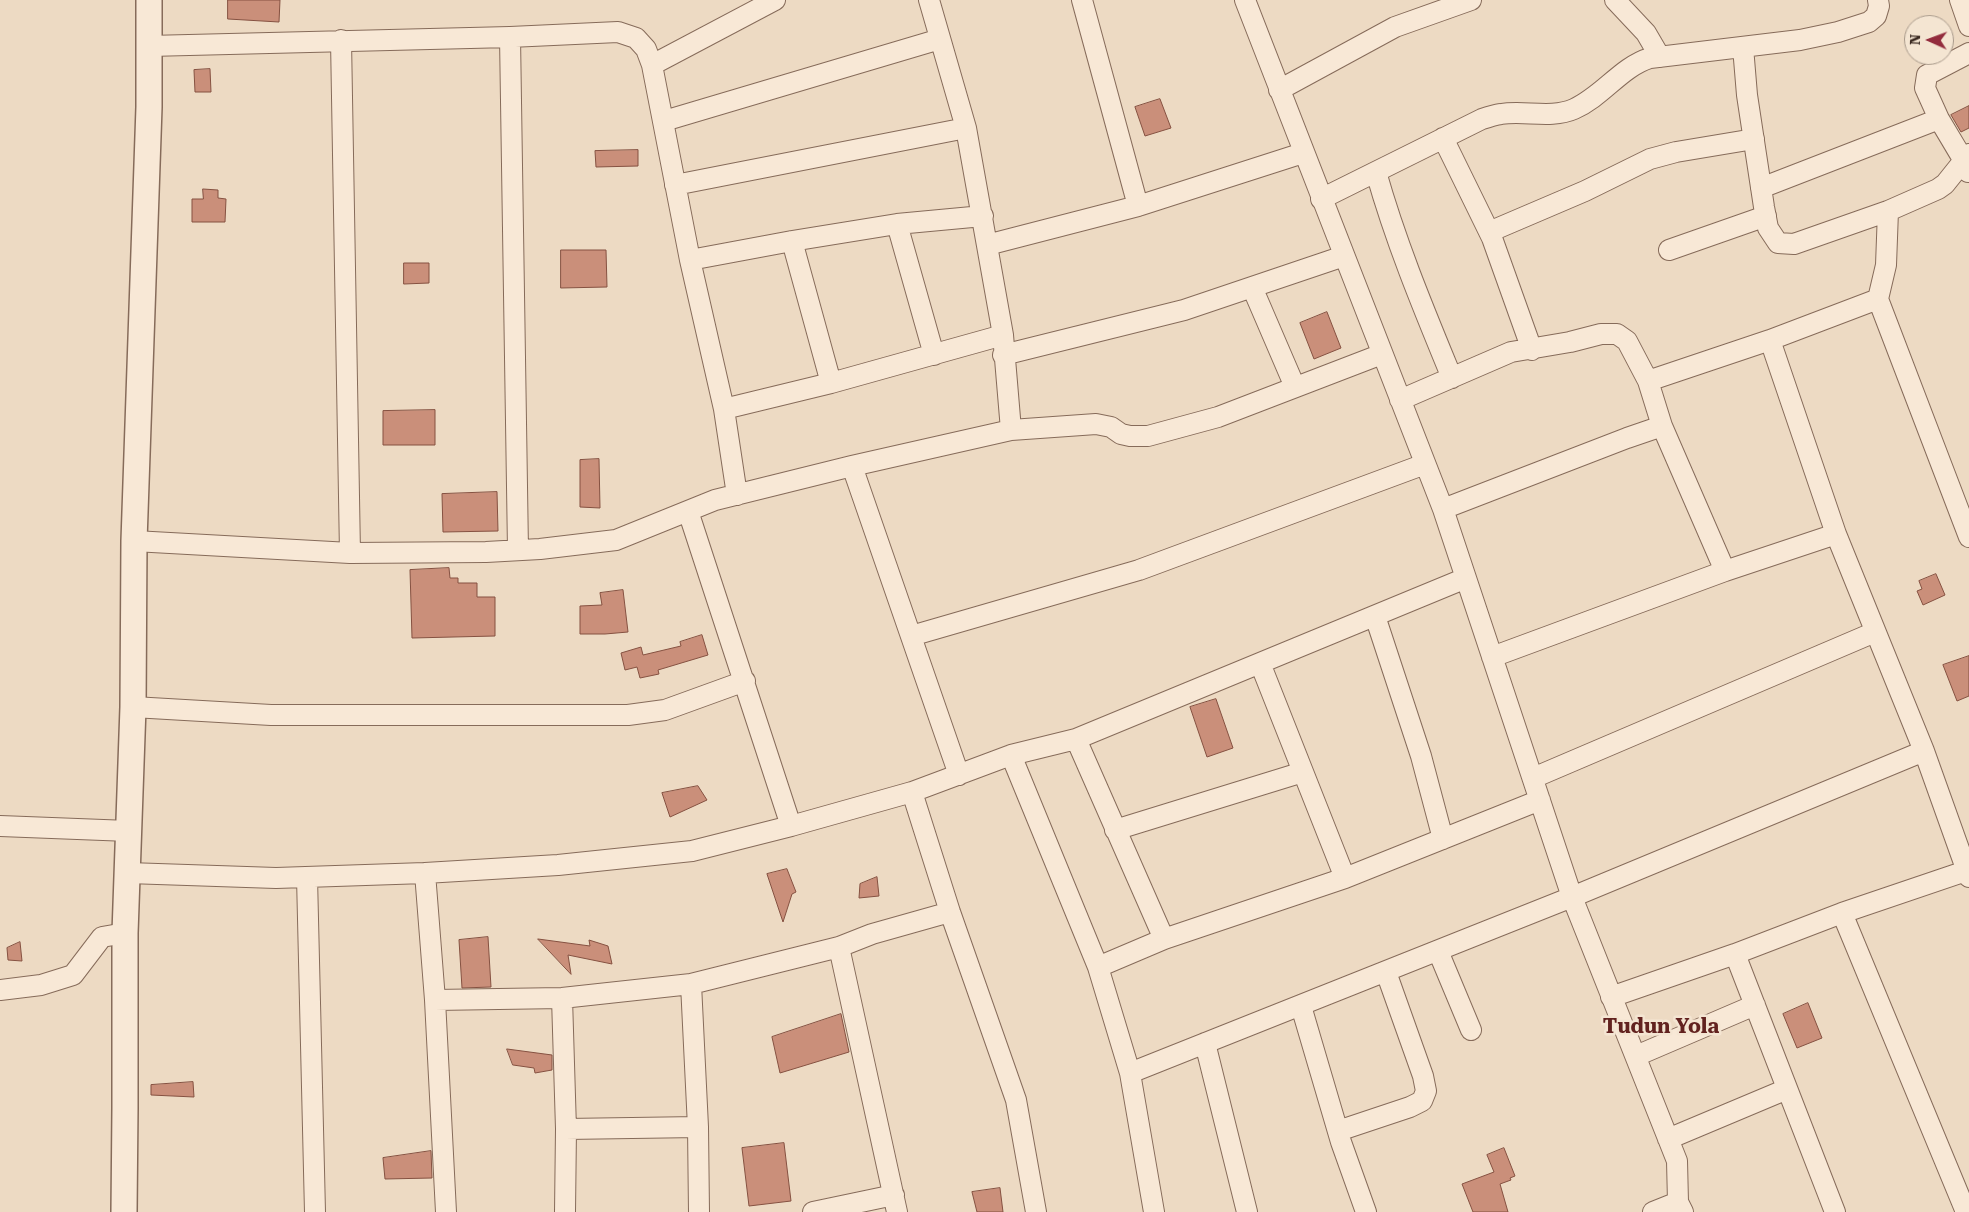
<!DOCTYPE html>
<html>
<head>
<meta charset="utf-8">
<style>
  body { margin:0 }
  #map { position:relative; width:1969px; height:1212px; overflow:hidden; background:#eddac3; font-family:"Roboto Serif",serif }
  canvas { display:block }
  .north { position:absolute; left:1904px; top:15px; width:50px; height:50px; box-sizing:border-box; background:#f4e5d2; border:1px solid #a8998a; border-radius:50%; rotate:272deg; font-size:14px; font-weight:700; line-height:20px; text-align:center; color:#37261e }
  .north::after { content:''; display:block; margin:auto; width:18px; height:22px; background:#932c3d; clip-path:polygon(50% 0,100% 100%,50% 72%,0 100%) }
</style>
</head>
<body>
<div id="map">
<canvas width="1969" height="1212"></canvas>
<div class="north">N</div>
</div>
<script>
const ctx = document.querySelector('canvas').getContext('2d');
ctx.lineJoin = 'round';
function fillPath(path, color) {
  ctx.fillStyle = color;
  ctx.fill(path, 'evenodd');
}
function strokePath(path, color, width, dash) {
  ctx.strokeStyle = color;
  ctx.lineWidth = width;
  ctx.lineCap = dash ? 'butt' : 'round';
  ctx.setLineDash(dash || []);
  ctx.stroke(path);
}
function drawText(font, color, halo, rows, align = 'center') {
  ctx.font = font + ' "Roboto Serif",serif';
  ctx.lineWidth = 5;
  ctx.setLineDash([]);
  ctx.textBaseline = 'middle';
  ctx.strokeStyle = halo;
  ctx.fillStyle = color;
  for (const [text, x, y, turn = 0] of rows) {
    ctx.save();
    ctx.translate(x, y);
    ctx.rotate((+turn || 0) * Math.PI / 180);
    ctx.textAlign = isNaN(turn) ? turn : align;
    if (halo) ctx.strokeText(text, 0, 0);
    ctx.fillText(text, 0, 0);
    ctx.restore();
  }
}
const building = new Path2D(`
  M 228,0 L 280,0 L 279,22 L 228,19 Z
  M 210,69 L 211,92 L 195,92 L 194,70 Z
  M 1160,99 L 1171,128 L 1145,136 L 1135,107 Z
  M 1969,106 L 1969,128 L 1961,132 L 1951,115 Z
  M 638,150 L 638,166 L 596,167 L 595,151 Z
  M 203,189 L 218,190 L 218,198 L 226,199 L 225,222 L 192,222 L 192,199 L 203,199 Z
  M 561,250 L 606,250 L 607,287 L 561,288 Z
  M 404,263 L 429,263 L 429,283 L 404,284 Z
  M 1327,312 L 1341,348 L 1314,359 L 1300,323 Z
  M 435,410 L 435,445 L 383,445 L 383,411 Z
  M 599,459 L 600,508 L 580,507 L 580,460 Z
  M 497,492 L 498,531 L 443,532 L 442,494 Z
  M 449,568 L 450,578 L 458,578 L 458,583 L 477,583 L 477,597 L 495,597 L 495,636 L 412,638 L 410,570 Z
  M 1936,574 L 1945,595 L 1923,605 L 1917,591 L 1922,589 L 1919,581 Z
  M 623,590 L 628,632 L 605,634 L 580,634 L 580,606 L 602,605 L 600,593 Z
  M 702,635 L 708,655 L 658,670 L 659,674 L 640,678 L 637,667 L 625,670 L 621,653 L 641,647 L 643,655 L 681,646 L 680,642 Z
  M 1969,656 L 1969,696 L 1957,701 L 1943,665 Z
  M 1216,699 L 1233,748 L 1207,757 L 1190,707 Z
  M 698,786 L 707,800 L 670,817 L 662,793 Z
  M 787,869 L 796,892 L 792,894 L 783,922 L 767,874 Z
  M 877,877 L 879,896 L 859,898 L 860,884 Z
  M 488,937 L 491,987 L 462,988 L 459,940 Z
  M 538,939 L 590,946 L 589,940 L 608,946 L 612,964 L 568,955 L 571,974 Z
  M 20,942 L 22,961 L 8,960 L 7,948 Z
  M 1808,1003 L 1822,1038 L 1797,1048 L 1783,1014 Z
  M 841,1014 L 849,1052 L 780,1073 L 772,1037 Z
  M 507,1049 L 552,1055 L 552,1070 L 535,1073 L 534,1068 L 513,1065 Z
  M 193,1082 L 194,1097 L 151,1095 L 151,1085 Z
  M 784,1143 L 791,1201 L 749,1206 L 742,1148 Z
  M 1504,1148 L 1515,1176 L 1510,1178 L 1511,1180 L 1500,1184 L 1508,1212 L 1473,1212 L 1462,1184 L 1494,1172 L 1487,1155 Z
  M 431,1151 L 432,1178 L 385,1179 L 383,1158 Z
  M 1000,1188 L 1003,1212 L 977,1212 L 972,1192 Z`);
const minor = new Path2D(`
  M 929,0 L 966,128 L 1003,335 L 1011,430
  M 1082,0 L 1138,206
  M 1245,0 L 1443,509 L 1572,897 L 1677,1161 L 1678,1202 L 1683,1212
  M 1615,0 L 1646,33 L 1660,57
  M 1960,0 L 1969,26
  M 510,37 L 518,550
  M 341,40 L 350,553
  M 149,46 L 510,37 L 618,32 L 636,38 L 646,49 L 652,65 L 690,260 L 724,409 L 737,495
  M 1743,47 L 1747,95 L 1764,207 L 1768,228 L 1778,243 L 1794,244 L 1888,211 L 1938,189 L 1945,184 L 1969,154
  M 652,65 L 775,0
  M 1279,90 L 1395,27 L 1471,0
  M 664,121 L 940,39
  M 1443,138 L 1492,238 L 1532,350
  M 1376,172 C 1396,243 1424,310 1452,378
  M 1968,172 L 1964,161 L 1939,119 L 1925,88 L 1927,75 L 1969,53
  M 675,185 L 966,128
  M 1761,188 L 1939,119
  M 1321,199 L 1482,119 C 1488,117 1494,115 1501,114 C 1524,110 1551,119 1574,109 C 1603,96 1621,67 1650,58 L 1800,40 L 1838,32 L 1869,22 L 1876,16 L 1879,6 L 1878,0
  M 1888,211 L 1886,265 L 1878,299 L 1969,537
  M 897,224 L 934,355
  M 1489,232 L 1585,191 L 1650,159 L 1676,152 L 1754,139
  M 792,241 L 831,383
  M 987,245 L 1138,206 L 1303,153
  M 1669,250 L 1766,216
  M 690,260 L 792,241 L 897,224 L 983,216
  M 1252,287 L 1295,387
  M 1770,340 L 1836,534 L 1924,751 L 1969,877
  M 1003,355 L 1184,310 L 1344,256
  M 1648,381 L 1770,340 L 1878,299
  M 1400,400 L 1511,352 L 1570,342 L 1601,334 L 1617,334 L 1627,341 L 1648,381 L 1662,426 L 1725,571
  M 724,409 L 831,383 L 1003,335
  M 852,466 L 959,775
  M 1443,509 L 1627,438 L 1662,426
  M 688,511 L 791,826
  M 134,541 L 350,553 L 486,552 L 540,549 L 616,540 L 715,500 L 852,466 L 1011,430 L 1096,424 L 1111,427 L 1121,434 L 1130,436 L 1148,436 L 1218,417 L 1382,354
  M 1375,616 L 1421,756 L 1443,839
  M 911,636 L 1139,570 L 1425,464
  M 1492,657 L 1725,571 L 1836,534
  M 1260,663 L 1345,878
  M 133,707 L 271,715 L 628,715 L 665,710 L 745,681
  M 1076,739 L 1164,939
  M 1011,755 L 1098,967 L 1130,1073 L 1154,1212
  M 1533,778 L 1875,632
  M 912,792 L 950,912 L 1016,1100 L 1036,1212
  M 0,826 L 129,831
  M 1115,830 L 1303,772
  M 128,873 L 276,878 L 425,873 L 558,865 L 692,851 L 791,826 L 912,792 L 1011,755 L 1076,739 L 1466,578
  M 425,873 L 435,1000 L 446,1212
  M 307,877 L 315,1212
  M 1842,913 L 1966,1212
  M 839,947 L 897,1212
  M 1438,951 L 1471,1030
  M 1735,954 L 1835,1212
  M 1098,967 L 1164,939 L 1345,878 L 1540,800
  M 691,984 L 698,1127 L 699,1212
  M 0,990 L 41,985 L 73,975 L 102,937 L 125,933
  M 1611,997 L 1735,954 L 1842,913 L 1969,870
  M 562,998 L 566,1129 L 565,1212
  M 435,1000 L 562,998 L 691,984 L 839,947 L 872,934 L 950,912
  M 1301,1006 L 1341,1142 L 1366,1212
  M 1205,1043 L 1247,1212
  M 1636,1056 L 1755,1005
  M 1130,1073 L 1572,897 L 1924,751
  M 566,1129 L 698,1127
  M 1338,1131 L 1410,1107 L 1422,1101 L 1426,1091 L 1423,1076 L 1386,972
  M 1668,1139 L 1787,1089
  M 813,1212 L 894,1195
  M 1653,1212 L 1678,1202`);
const tertiary = new Path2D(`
  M 124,1212 L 125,1108 L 125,933 L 133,707 L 134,541 L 149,107 L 149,0`);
const districtNames = [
  ["Tudun Yola",1661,1027]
];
fillPath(building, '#ca8f7a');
strokePath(building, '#855141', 1);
strokePath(minor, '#866b5a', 22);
strokePath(tertiary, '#866b5a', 28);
strokePath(minor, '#f8e8d6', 20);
strokePath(tertiary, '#f8e8d6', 25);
drawText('bold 20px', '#62221f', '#f4e5d2', districtNames);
</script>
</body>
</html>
